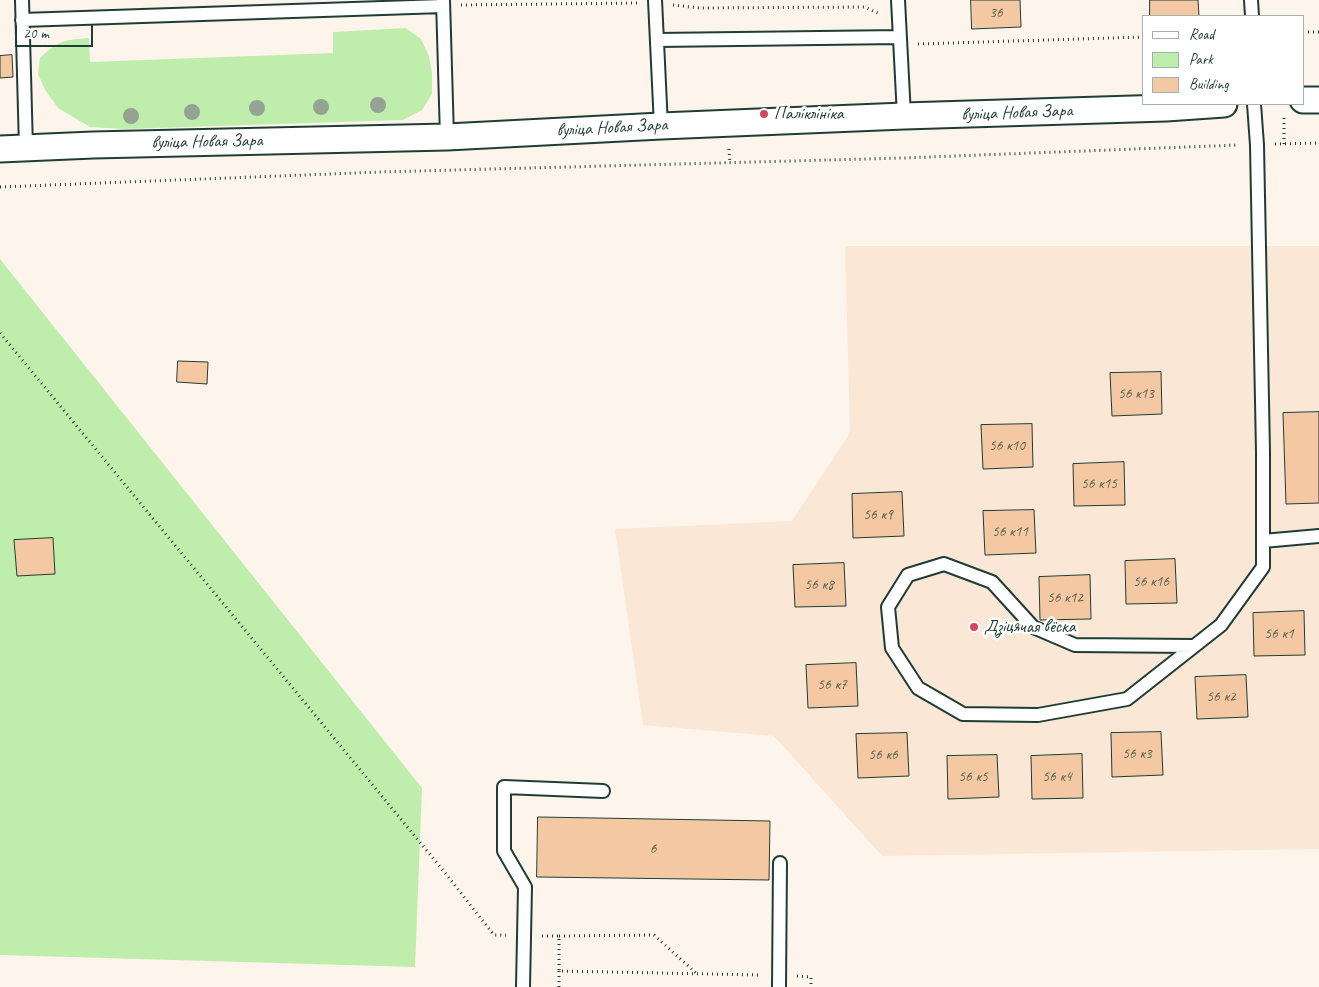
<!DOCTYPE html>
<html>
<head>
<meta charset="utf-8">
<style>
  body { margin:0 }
  #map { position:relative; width:1319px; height:987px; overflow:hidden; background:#fdf4ec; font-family:Caveat,sans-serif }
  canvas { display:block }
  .legend { position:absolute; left:1142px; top:15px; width:162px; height:90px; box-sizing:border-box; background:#fff; border:1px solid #a5b1ae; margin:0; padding:6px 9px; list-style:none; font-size:15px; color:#1f3d34 }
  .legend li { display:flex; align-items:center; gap:10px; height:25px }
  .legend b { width:25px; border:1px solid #a5b1ae }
  .scale { position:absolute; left:15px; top:25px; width:78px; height:22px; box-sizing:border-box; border:2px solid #1f3d34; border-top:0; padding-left:6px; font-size:15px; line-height:18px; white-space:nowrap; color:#1f3d34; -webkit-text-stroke:4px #fff; paint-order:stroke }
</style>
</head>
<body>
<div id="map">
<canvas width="1319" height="987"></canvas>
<ul class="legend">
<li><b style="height:6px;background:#fff"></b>Road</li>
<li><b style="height:14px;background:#bfeeac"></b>Park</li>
<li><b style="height:14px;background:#f3c8a2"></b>Building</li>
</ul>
<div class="scale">20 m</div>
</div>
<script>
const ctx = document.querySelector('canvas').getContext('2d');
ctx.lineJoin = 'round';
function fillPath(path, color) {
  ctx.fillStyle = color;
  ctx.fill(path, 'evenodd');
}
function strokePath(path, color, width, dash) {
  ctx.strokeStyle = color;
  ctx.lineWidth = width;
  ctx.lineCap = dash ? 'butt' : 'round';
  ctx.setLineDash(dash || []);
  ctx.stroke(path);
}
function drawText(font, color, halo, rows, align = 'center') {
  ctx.font = font + ' Caveat,sans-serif';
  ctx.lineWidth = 5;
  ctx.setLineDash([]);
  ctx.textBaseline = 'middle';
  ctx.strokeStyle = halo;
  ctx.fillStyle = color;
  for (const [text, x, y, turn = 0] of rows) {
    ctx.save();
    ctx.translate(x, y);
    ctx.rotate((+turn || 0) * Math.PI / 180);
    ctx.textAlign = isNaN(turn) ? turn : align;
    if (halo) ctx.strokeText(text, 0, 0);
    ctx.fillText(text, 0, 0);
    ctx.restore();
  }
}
const built = new Path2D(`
  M 845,246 L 1319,246 L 1319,849 L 882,856 L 774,736 L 643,725 L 615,529 L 792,521 L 850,433 Z`);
const green = new Path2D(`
  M 406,28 L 421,39 L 429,56 L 432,73 L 432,94 L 422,110 L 403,120 L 124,129 L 90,127 L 58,108 L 45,90 L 38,74 L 40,58 C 59,40 64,40 89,38 L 90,62 L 333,53 L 333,32 Z
  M 0,259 L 422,788 L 415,967 L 0,955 Z`);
const building = new Path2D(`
  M 971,0 L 1020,0 L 1021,27 L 972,29 Z
  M 1150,0 L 1198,0 L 1199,16 L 1150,16 Z
  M 12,55 L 13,77 L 0,78 L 0,56 Z
  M 178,361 L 208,362 L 207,384 L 177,382 Z
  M 1161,372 L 1162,414 L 1112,416 L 1110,373 Z
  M 1319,412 L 1319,503 L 1286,504 L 1283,413 Z
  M 1032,424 L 1033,467 L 983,469 L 981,425 Z
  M 1124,462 L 1125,505 L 1074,506 L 1073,464 Z
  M 902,492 L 904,536 L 853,538 L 852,494 Z
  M 1034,510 L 1036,553 L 985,555 L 983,511 Z
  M 53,538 L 55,574 L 17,576 L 14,540 Z
  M 1175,559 L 1177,603 L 1126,604 L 1125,561 Z
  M 844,563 L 846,606 L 795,607 L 793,565 Z
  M 1090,575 L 1091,619 L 1040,620 L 1039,577 Z
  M 1304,611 L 1305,655 L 1254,656 L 1253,613 Z
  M 856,663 L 858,706 L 808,708 L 806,665 Z
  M 1246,675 L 1248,717 L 1197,719 L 1195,677 Z
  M 1161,732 L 1163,775 L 1112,777 L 1111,733 Z
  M 907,733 L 909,776 L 858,778 L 856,734 Z
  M 1082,754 L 1083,798 L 1032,799 L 1031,756 Z
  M 997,755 L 999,797 L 948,799 L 947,756 Z
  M 538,817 L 770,821 L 769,880 L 537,877 Z`);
const path = new Path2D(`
  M 461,5 L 637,3
  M 673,5 L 700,8 L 864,7 L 880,14
  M 1303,32 L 1319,32
  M 918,44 L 1143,37
  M 1275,144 L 1319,143
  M 1284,144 L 1284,117
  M 729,149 L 730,163
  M 0,187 L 380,172 L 903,158 L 1238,145
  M 0,333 L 442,869 L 494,935 L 506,935
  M 542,936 L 559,936 L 559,971 L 761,975
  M 559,936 L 654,935 L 696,973
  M 797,976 L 811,977 L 811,987
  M 559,987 L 559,971`);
const lane = new Path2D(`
  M 22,0 L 26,148
  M 443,0 L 447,137
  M 655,0 L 661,126
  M 898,0 L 904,116
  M 1251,0 L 1252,16
  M 22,20 L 443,6
  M 657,40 L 900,37
  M 1263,541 L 1319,536
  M 1194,646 L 1075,645 L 1033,627 L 992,582 L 944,564 L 908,575 L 888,607 L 892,648 L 918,688 L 963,714 L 1038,715 L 1127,699 L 1221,625 L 1263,567 L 1263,452 L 1257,145 L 1254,104
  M 523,987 L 525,887 L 504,851 L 504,787 L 603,791
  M 779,987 L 780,863`);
const street = new Path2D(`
  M 1303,100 L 1319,100
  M 0,149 L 93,145 L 447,137 L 661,126 L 904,116 L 1166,108 L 1224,104`);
const trees = [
  [378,105],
  [321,107],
  [257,108],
  [192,112],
  [131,116]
];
const markers = [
  [764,114,5,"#d1495b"],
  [974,627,5,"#d1495b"]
];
const numberNames = [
  ["36",996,13],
  ["56 к13",1136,394],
  ["56 к10",1007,446],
  ["56 к15",1099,484],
  ["56 к9",878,515],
  ["56 к11",1010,532],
  ["56 к16",1151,582],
  ["56 к8",819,585],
  ["56 к12",1065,598],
  ["56 к1",1279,634],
  ["56 к7",832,685],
  ["56 к2",1221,697],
  ["56 к3",1137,754],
  ["56 к6",883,755],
  ["56 к5",973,777],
  ["56 к4",1057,777],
  ["6",653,849]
];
const streetNames = [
  ["вуліца Новая Зара",1017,113,-2],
  ["вуліца Новая Зара",612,128,-3],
  ["вуліца Новая Зара",207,142,-1]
];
const poiNames = [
  ["Паліклініка",774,114],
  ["Дзіцячая вёска",984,627]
];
fillPath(built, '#fae7d6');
fillPath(green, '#bfeeac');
fillPath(building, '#f3c8a2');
strokePath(building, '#1f3d34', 1);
strokePath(lane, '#1f3d34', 16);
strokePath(street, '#1f3d34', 29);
strokePath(path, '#1f3d34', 3, [1, 4]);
strokePath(lane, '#fff', 12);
strokePath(street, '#fff', 25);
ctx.fillStyle = '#94a394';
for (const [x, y] of trees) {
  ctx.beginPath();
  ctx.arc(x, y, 8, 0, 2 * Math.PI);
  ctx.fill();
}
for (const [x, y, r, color] of markers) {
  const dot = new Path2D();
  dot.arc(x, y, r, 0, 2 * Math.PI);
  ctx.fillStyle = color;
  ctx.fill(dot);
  strokePath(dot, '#fff', 2);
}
drawText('15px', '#546050', null, numberNames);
drawText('18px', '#1f3d34', '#fff', streetNames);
drawText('18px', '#1f3d34', '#fff', poiNames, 'left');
</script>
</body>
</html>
